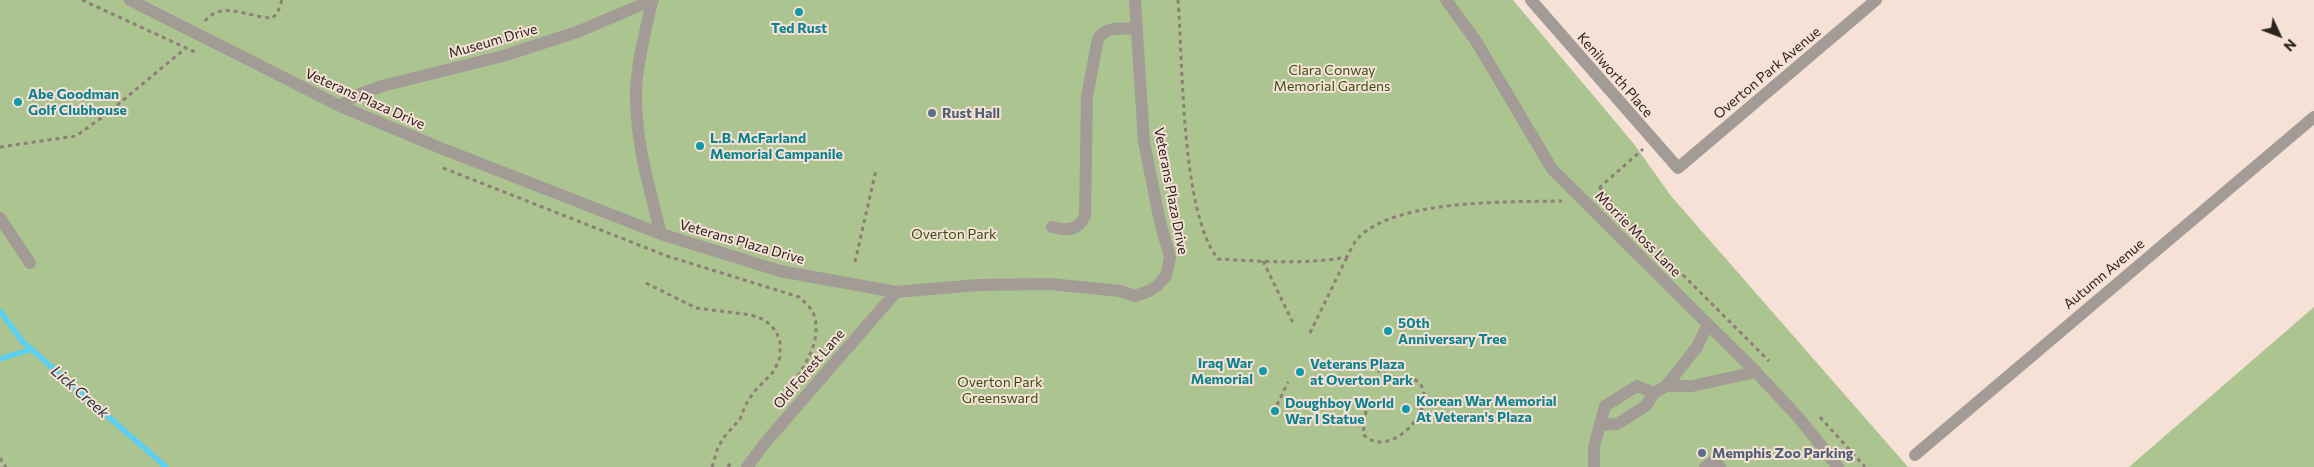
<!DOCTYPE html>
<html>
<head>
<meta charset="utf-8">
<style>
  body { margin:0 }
  #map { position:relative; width:2314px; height:467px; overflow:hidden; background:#f6e1d6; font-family:Commissioner,sans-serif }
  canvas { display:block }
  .north { position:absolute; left:2254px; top:10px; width:50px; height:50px; -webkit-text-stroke:4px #f6e1d6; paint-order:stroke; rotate:133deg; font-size:14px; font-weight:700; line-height:20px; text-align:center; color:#2b231f }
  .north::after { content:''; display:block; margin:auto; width:18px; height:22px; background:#2b231f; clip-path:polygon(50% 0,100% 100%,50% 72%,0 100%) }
</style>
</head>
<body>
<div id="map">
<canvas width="2314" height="467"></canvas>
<div class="north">N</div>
</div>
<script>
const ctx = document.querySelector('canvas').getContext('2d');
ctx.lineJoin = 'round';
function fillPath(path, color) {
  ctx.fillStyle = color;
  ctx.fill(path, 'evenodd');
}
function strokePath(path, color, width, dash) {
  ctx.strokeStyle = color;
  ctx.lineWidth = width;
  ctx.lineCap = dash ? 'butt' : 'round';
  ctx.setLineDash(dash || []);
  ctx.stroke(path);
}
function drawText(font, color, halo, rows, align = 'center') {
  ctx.font = font + ' Commissioner,sans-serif';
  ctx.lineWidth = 4;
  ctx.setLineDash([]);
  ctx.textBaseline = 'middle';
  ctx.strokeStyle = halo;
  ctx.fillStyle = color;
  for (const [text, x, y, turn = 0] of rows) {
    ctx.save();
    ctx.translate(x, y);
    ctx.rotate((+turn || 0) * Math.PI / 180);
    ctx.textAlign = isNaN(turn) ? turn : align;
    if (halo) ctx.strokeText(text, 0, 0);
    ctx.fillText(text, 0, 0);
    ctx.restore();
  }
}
const green = new Path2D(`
  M 0,0 L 1513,0 L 1634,144 L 1671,196 L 1908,467 L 0,467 Z
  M 2314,307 L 2314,467 L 2129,467 Z`);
const stream = new Path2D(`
  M 0,311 L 22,341 L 166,467
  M 0,359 L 32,349`);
const path = new Path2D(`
  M 82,0 L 195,52
  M 1178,0 C 1183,61 1181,213 1218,259 C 1261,261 1305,265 1347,257 C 1350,251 1354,242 1359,237 C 1398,199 1509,202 1562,201
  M 205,21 C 222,0 247,17 272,18 L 277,14 L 282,0
  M 0,147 L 76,136 L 104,116 L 187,47
  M 443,168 L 667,256 L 799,297 C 804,302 811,307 814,315 C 823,343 801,372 785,393
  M 1599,188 L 1643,149
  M 1600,188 L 1613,205 L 1769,361
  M 1263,261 L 1294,325
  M 855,262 L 876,170
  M 646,283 L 696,308 L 751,315 L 765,320 L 776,331 L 780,342 L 780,357 L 774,371 L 753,393 L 745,406 L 740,419 L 725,436 L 718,447 L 712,467
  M 1310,333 L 1347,257
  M 1277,405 L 1288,382
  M 1366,411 L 1363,434 C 1387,461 1435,413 1422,387 C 1421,384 1417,381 1414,379 L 1391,377 L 1378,371
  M 1820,417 L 1865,467
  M 0,458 L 6,467
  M 728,467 L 732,461`);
const minor = new Path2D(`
  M 130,0 L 340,106 L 438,147 L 661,234 L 780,271 L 896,292 L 978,285 L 1050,284 L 1120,291 L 1135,296 L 1149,291 L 1157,286 L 1166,276 L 1170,257 L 1160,222 L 1144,142 L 1135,0
  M 1446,0 L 1476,41 L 1552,169 L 1756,372 L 1799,418 L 1838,467
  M 1531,0 L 1678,168 L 1876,0
  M 652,1 C 646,30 637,61 636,91 C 635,140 649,187 661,234
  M 340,106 L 355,96 L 382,86 L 503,56 L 577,32 L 653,0
  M 0,218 L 30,263
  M 1052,227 C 1067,231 1078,231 1085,216 L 1087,96 L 1098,39 C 1106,25 1124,29 1137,29
  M 1666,386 L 1692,386 L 1756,372
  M 1600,425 L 1617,424 L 1646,406 L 1654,393 L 1666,386 L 1697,347 L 1708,324
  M 1915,455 L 2314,117
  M 747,467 L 765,443 L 896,292
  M 1594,467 L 1594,447 L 1605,406 L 1637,386 L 1654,393
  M 1705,467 L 1714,461 L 1720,467`);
const markers = [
  [799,12,5,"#0f9aa8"],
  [18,102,5,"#0f9aa8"],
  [932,113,5,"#5c6f8a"],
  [700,146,5,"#0f9aa8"],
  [1388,331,5,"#0f9aa8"],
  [1263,371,5,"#0f9aa8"],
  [1300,372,5,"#0f9aa8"],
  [1406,409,5,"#0f9aa8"],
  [1275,411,5,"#0f9aa8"],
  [1702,453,5,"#5c6f8a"]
];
const cultureNames = [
  ["Ted Rust",799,28,"center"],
  ["Abe Goodman",28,94],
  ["Golf Clubhouse",28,110],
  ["L.B. McFarland",710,138],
  ["Memorial Campanile",710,154],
  ["50th",1398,323],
  ["Anniversary Tree",1398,339],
  ["Iraq War",1253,363,"right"],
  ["Memorial",1253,379,"right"],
  ["Veterans Plaza",1310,364],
  ["at Overton Park",1310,380],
  ["Korean War Memorial",1416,401],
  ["At Veteran's Plaza",1416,417],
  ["Doughboy World",1285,403],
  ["War I Statue",1285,419]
];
const streetNames = [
  ["Museum Drive",493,41,-16],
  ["Overton Park Avenue",1767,73,-40],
  ["Kenilworth Place",1615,75,49],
  ["Veterans Plaza Drive",365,99,24],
  ["Veterans Plaza Drive",1171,191,79],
  ["Morrie Moss Lane",1638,234,45],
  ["Veterans Plaza Drive",742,242,16],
  ["Autumn Avenue",2104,274,-40],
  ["Old Forest Lane",809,369,-49]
];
const parkNames = [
  ["Clara Conway",1332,70],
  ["Memorial Gardens",1332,86],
  ["Overton Park",954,234],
  ["Overton Park",1000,382],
  ["Greensward",1000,398]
];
const serviceNames = [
  ["Rust Hall",942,113],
  ["Memphis Zoo Parking",1712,453]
];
const waterNames = [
  ["Lick Creek",80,392,41]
];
fillPath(green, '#acc48f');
strokePath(stream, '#5cd0f2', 5.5);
strokePath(path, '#8d7e77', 3, [4, 4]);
strokePath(minor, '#a39c96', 12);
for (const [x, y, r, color] of markers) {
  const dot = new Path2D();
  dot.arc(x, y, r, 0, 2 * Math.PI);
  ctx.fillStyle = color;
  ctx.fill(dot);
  strokePath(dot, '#f6e1d6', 2);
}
drawText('bold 14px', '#0d838f', '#f6e1d6', cultureNames, 'left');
drawText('14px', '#2b231f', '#f6e1d6', streetNames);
drawText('14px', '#384e14', '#f6e1d6', parkNames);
drawText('bold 14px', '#4e5e75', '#f6e1d6', serviceNames, 'left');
drawText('italic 15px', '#1b3037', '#f6e1d6', waterNames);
</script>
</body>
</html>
